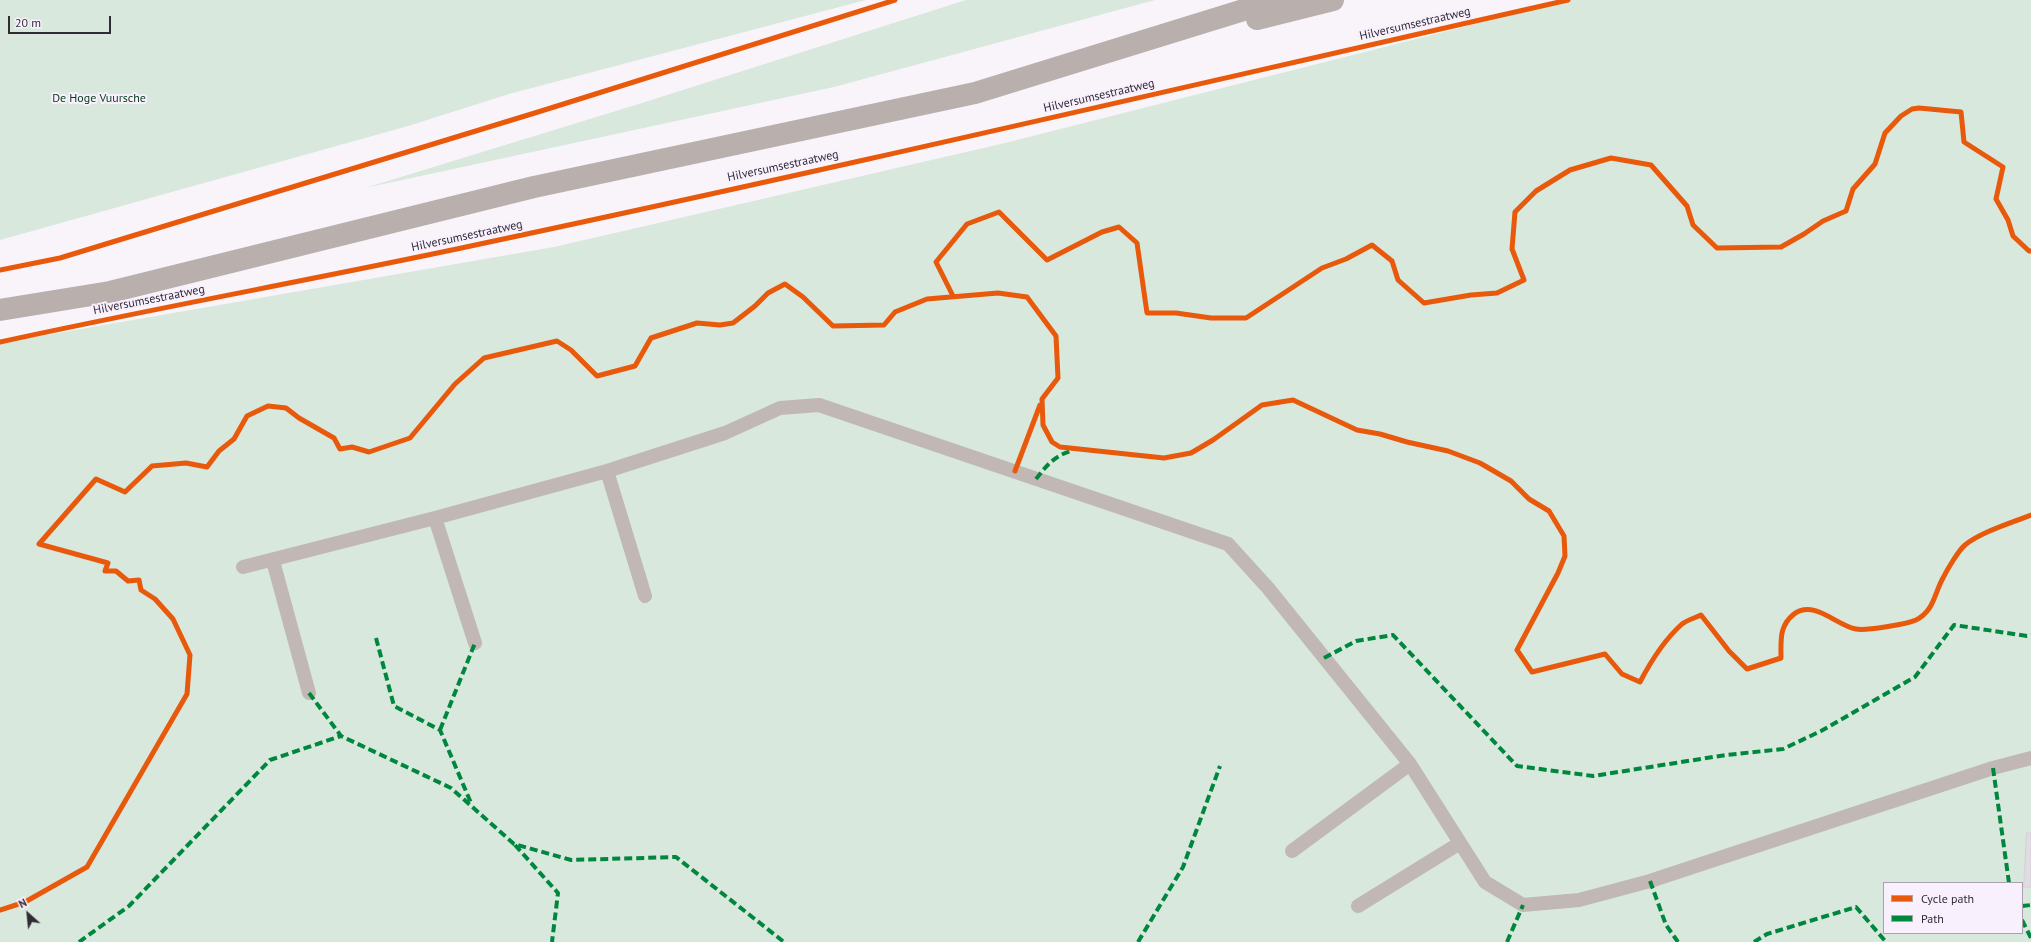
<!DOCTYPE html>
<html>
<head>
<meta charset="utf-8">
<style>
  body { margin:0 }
  #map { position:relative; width:2031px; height:942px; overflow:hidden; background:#f8f4fa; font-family:"PT Sans",sans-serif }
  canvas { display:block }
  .legend { position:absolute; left:1883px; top:882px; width:140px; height:52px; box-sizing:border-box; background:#f9f0fe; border:1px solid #a9a2ad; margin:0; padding:5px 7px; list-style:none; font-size:12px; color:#312c34 }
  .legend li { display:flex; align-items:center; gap:8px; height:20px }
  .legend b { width:20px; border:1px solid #a9a2ad }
  .north { position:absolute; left:8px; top:894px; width:40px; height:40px; -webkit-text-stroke:3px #f9f0fe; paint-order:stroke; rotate:333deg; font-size:11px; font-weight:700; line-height:16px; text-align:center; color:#312c34 }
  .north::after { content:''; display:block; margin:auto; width:14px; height:18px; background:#312c34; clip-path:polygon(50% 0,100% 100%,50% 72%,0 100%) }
  .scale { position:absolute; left:8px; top:16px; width:103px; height:18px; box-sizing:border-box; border:2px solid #312c34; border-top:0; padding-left:5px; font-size:12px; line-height:14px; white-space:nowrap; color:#312c34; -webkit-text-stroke:3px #f9f0fe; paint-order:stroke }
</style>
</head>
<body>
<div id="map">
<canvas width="2031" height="942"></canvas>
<ul class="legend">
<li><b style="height:5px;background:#e8590c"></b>Cycle path</li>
<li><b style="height:5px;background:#00873e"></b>Path</li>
</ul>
<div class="north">N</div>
<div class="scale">20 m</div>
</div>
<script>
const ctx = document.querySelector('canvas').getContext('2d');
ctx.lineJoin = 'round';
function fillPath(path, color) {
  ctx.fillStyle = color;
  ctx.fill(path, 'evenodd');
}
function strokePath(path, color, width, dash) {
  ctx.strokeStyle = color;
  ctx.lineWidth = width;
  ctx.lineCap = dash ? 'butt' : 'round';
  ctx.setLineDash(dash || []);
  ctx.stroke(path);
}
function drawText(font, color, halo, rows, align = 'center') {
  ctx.font = font + ' "PT Sans",sans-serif';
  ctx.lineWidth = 4;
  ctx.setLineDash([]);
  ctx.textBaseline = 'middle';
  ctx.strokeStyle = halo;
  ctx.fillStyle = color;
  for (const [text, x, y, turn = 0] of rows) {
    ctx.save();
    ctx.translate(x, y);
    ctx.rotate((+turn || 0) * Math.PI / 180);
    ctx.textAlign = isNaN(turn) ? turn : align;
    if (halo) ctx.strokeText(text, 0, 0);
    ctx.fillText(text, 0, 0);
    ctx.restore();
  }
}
const green = new Path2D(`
  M 0,0 L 866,0 L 509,94 L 408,126 L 0,240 Z
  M 966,0 L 1155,0 L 834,87 L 365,188 L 642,103 Z
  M 1570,0 L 2031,0 L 2031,942 L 0,942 L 0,343 L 554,247 L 1005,143 ZM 1884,883 L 2022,883 L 2022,933 L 1884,933 Z`);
const building = new Path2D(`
  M 2027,833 L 2031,833 L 2031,887 L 2024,887 Z`);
const lane = new Path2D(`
  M 607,471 L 645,596
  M 435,518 L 475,643
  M 273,561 L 309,693
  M 243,567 L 435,518 L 607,471 L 725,433 L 780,408 L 819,405 L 1228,544 L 1268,588 L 1410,764 L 1485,882 L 1523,905 L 1579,900 L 1650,881 L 1993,768 L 2031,758
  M 1292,851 L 1410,764
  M 1358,906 L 1460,843`);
const primary = new Path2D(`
  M 1257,19 L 1333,0
  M 0,310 L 110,292 L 534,187 L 975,93 L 1276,0`);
const quiet = new Path2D(`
  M 1036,479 C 1046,466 1055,455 1072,451
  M 376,638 L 394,706 L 440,730 L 471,803
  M 1324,658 L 1356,641 L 1393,635 L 1517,766 L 1593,776 L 1726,755 L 1783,749 L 1821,731 L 1915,677 L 1954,625 L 2027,636 L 2031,635
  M 309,693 L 341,736 L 451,788 L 514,844 L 571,860 L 676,857 L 784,942
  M 440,730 L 475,643
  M 1993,768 L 2009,883
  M 515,845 L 558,893 L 552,942
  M 1650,881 L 1666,925 L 1678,942
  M 2022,906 L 2031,905
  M 2022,920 L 2031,938
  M 79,942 L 129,906 L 270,760 L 341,736
  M 1138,942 L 1183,867 L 1220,766
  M 1507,942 L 1523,905
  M 1754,942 L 1767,934 L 1856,907 L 1886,942`);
const cycleway = new Path2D(`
  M 0,270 L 60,258 L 538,112 L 895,0
  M 953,296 L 936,262 L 967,224 L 999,212 L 1047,260 L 1102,232 L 1119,227 L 1137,243 L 1147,313 L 1176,313 L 1211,318 L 1246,318 L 1322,268 L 1346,259 L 1372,245 L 1392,261 L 1398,280 L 1424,303 L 1471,295 L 1497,293 L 1524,280 L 1512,249 L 1515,212 L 1536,191 L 1570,170 L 1611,158 L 1651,165 L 1687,206 L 1693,225 L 1717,248 L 1781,247 L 1804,234 L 1823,221 L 1846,211 L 1853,189 L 1875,164 L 1885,133 L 1901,116 L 1912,109 L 1919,108 L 1961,112 L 1964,142 L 2003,167 L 1996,199 L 2008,220 L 2013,236 L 2029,251 L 2031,251
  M 0,342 C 155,308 311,280 466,247 C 835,169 1201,83 1568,0
  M 1015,471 L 1040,405
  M 0,910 L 25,902 L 87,867 L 187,694 L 190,655 L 173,619 L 155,599 L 141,590 L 139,580 L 128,581 L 116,571 L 105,571 L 108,563 L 39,544 L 96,479 L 125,492 L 152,466 L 186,463 L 207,467 L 219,451 L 234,439 L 247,416 L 268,406 L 286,408 L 299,418 L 334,438 L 340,449 L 352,447 L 369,452 L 410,438 L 455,384 L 484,358 L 557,341 L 571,350 L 597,376 L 635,366 L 651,338 L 697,323 L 720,325 L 733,323 L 755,306 L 768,293 L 785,284 L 803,297 L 833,326 L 884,325 L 895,312 L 927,299 L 998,293 L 1027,297 L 1056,336 L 1058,378 L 1042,399 L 1043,425 L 1052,442 L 1060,447 L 1164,458 L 1191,453 L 1213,440 L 1262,405 L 1293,400 L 1357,430 L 1380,434 L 1407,442 L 1448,451 L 1480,463 L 1511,481 L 1529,499 L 1549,511 L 1564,536 L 1565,556 L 1558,573 L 1517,650 L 1532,672 L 1605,654 L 1622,674 L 1640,682 C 1651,661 1664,640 1682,624 C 1687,620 1695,618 1701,615 L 1729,651 L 1747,669 L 1781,658 C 1781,640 1779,626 1794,614 C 1814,599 1837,626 1856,629 C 1866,631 1907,624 1916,620 C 1934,611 1934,594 1943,578 C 1947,570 1958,551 1965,545 C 1981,532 2011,523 2031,515`);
const streetNames = [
  ["Hilversumsestraatweg",1415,24,-13],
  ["Hilversumsestraatweg",1099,96,-13],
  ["Hilversumsestraatweg",783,166,-12],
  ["Hilversumsestraatweg",467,236,-12],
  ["Hilversumsestraatweg",149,300,-11]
];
const parkNames = [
  ["De Hoge Vuursche",99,99]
];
fillPath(green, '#d8e8dc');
fillPath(building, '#e1dce3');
strokePath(building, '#d4d0d6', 1);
strokePath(lane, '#c1b8b6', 14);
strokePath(primary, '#b9b0ae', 22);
strokePath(quiet, '#00873e', 4, [8, 4]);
strokePath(cycleway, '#e8590c', 5);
drawText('12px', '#312c34', '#f9f0fe', streetNames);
drawText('12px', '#053a19', '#f9f0fe', parkNames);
</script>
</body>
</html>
